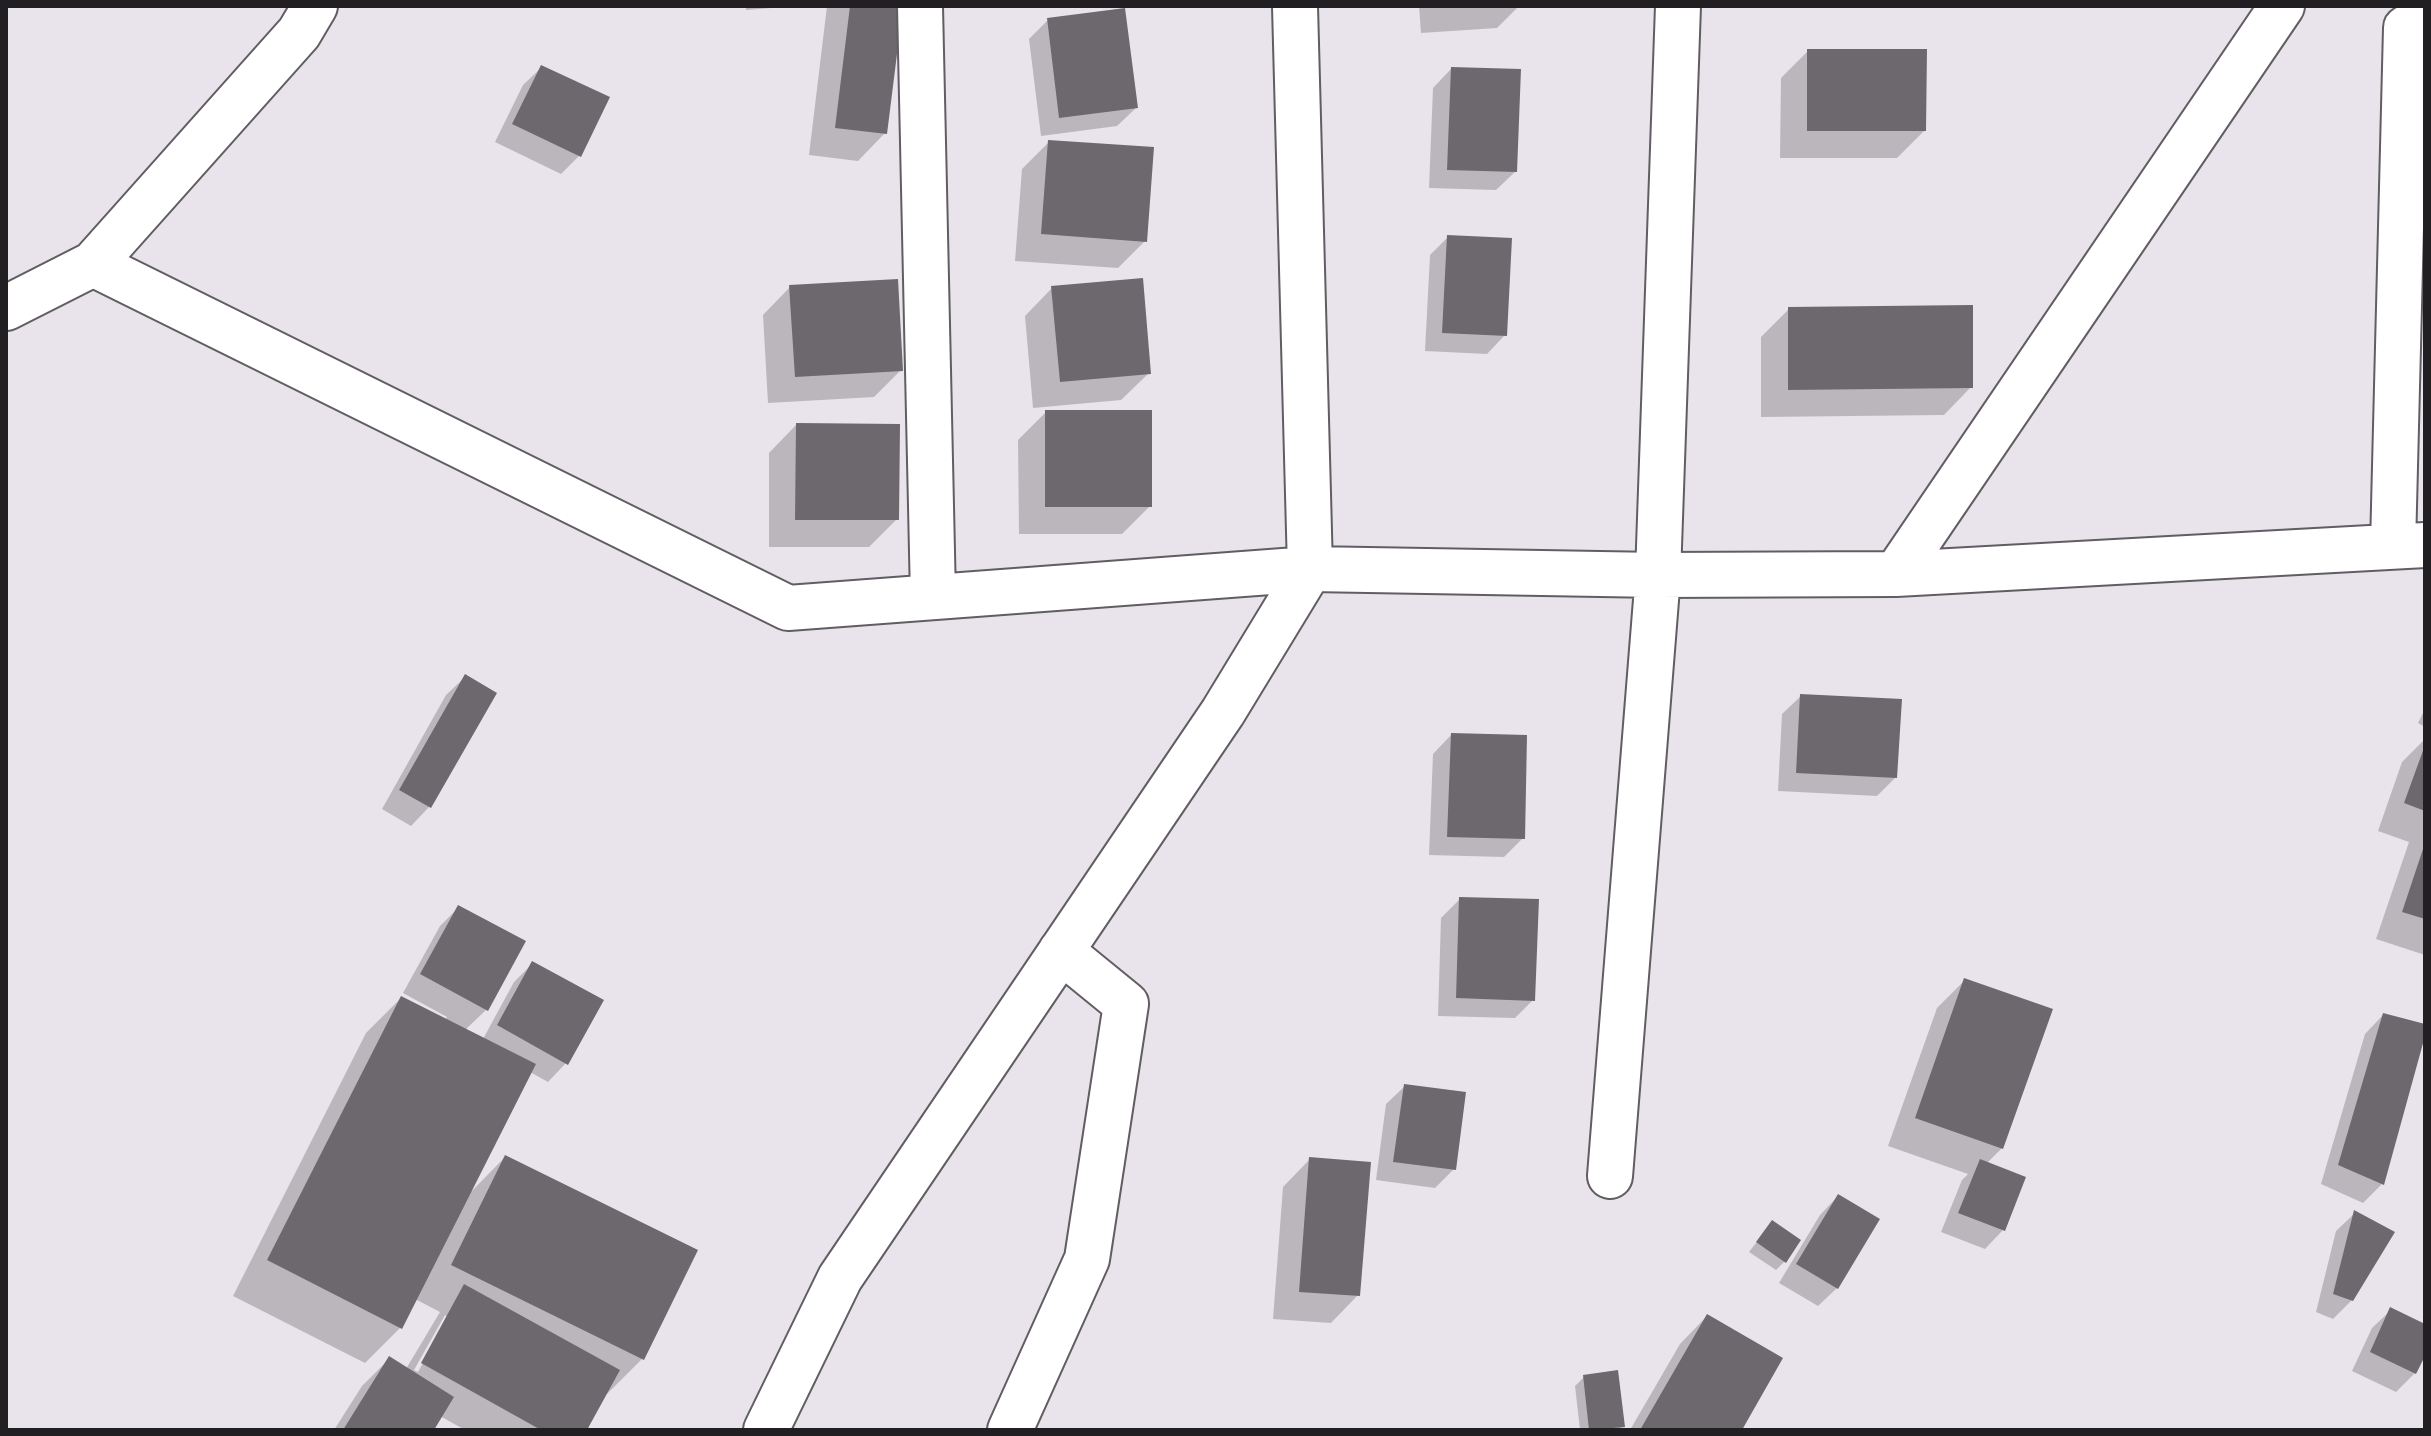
<!DOCTYPE html>
<html>
<head>
<meta charset="utf-8">
<style>
  body { margin:0 }
  #map { position:relative; width:2431px; height:1436px; overflow:hidden; background:#e9e4eb; font-family:Quicksand,sans-serif }
  canvas { display:block }
  .frame { position:absolute; inset:0; border:8px solid #211f21; pointer-events:none }
</style>
</head>
<body>
<div id="map">
<canvas width="2431" height="1436"></canvas>
<div class="frame"></div>
</div>
<script>
const ctx = document.querySelector('canvas').getContext('2d');
ctx.lineJoin = 'round';
function fillPath(path, color) {
  ctx.fillStyle = color;
  ctx.fill(path, 'evenodd');
}
function strokePath(path, color, width, dash) {
  ctx.strokeStyle = color;
  ctx.lineWidth = width;
  ctx.lineCap = dash ? 'butt' : 'round';
  ctx.setLineDash(dash || []);
  ctx.stroke(path);
}
const shadow = new Path2D(`
  M 746,6 L 796,6 L 746,10 Z
  M 827,6 L 901,6 L 885,133 L 858,161 L 809,155 Z
  M 1419,6 L 1519,6 L 1497,28 L 1421,33 Z
  M 1048,20 L 1136,108 L 1117,126 L 1041,136 L 1029,39 Z
  M 1808,51 L 1924,131 L 1897,158 L 1780,158 L 1781,78 Z
  M 542,67 L 579,156 L 561,174 L 495,142 L 523,85 Z
  M 1451,69 L 1515,172 L 1496,190 L 1429,188 L 1433,88 Z
  M 1049,142 L 1145,241 L 1118,268 L 1015,261 L 1022,169 Z
  M 1448,237 L 1505,335 L 1487,354 L 1425,351 L 1430,255 Z
  M 790,287 L 901,370 L 874,397 L 768,403 L 763,315 Z
  M 1052,288 L 1149,373 L 1121,400 L 1033,408 L 1025,316 Z
  M 1789,309 L 1971,387 L 1944,415 L 1761,417 L 1761,337 Z
  M 1046,412 L 1150,506 L 1122,534 L 1019,534 L 1018,440 Z
  M 796,425 L 897,519 L 869,547 L 769,547 L 769,453 Z
  M 465,677 L 494,694 L 429,807 L 411,826 L 382,809 L 446,695 Z
  M 1801,696 L 1896,777 L 1877,796 L 1778,791 L 1782,714 Z
  M 2425,709 L 2425,727 L 2418,723 Z
  M 1451,735 L 1523,838 L 1504,857 L 1429,855 L 1433,754 Z
  M 2425,739 L 2425,955 L 2376,939 L 2409,842 L 2378,831 L 2402,762 Z
  M 1460,899 L 1533,1000 L 1515,1018 L 1438,1016 L 1441,918 Z
  M 459,907 L 486,1010 L 465,1030 L 483,1039 L 514,982 L 533,963 L 566,1063 L 548,1082 L 530,1072 L 469,1194 L 505,1157 L 643,1358 L 607,1394 L 605,1393 L 584,1430 L 465,1430 L 440,1416 L 432,1430 L 334,1430 L 362,1386 L 389,1359 L 406,1369 L 440,1312 L 415,1299 L 401,1327 L 365,1363 L 233,1296 L 366,1033 L 401,998 L 445,1020 L 447,1017 L 403,993 L 440,926 ZM 445,1315 L 448,1318 L 418,1372 L 414,1370 Z
  M 1964,981 L 2002,1148 L 1987,1163 L 2003,1230 L 1985,1249 L 1941,1232 L 1962,1180 L 1968,1174 L 1888,1146 L 1937,1008 Z
  M 2383,1015 L 2425,1026 L 2425,1028 L 2382,1184 L 2363,1203 L 2321,1184 L 2365,1034 Z
  M 1405,1086 L 1454,1169 L 1435,1188 L 1376,1180 L 1386,1104 Z
  M 1310,1159 L 1358,1295 L 1331,1323 L 1273,1319 L 1283,1187 Z
  M 1838,1196 L 1837,1288 L 1818,1306 L 1779,1283 L 1820,1215 Z
  M 2355,1213 L 2352,1300 L 2333,1319 L 2316,1312 L 2336,1231 Z
  M 1772,1222 L 1785,1261 L 1776,1270 L 1749,1252 Z
  M 2391,1310 L 2425,1326 L 2425,1351 L 2415,1373 L 2396,1392 L 2352,1371 L 2372,1328 Z
  M 1707,1316 L 1740,1430 L 1630,1430 L 1680,1344 Z
  M 1584,1377 L 1623,1426 L 1619,1430 L 1580,1430 L 1575,1386 Z`);
const building = new Path2D(`
  M 850,6 L 903,6 L 887,134 L 835,128 Z
  M 1125,8 L 1138,108 L 1059,118 L 1047,18 Z
  M 1807,49 L 1927,49 L 1926,131 L 1807,131 Z
  M 541,65 L 610,97 L 581,157 L 512,124 Z
  M 1451,67 L 1521,69 L 1517,172 L 1447,170 Z
  M 1048,140 L 1154,147 L 1147,242 L 1041,234 Z
  M 1447,235 L 1512,238 L 1507,336 L 1442,333 Z
  M 1143,278 L 1151,374 L 1060,382 L 1051,286 Z
  M 898,279 L 903,371 L 795,377 L 789,285 Z
  M 1973,305 L 1973,388 L 1788,390 L 1788,307 Z
  M 1045,410 L 1152,410 L 1152,507 L 1045,507 Z
  M 796,423 L 900,424 L 899,520 L 795,520 Z
  M 465,674 L 497,693 L 431,808 L 399,790 Z
  M 1800,694 L 1902,699 L 1897,778 L 1796,773 Z
  M 1451,733 L 1527,735 L 1525,839 L 1447,837 Z
  M 2425,745 L 2425,811 L 2404,803 Z
  M 2424,846 L 2425,847 L 2425,919 L 2402,912 Z
  M 1459,897 L 1539,899 L 1535,1001 L 1456,998 Z
  M 458,905 L 526,941 L 488,1011 L 420,974 Z
  M 532,961 L 604,1000 L 568,1065 L 497,1025 Z
  M 1964,978 L 2053,1009 L 2003,1149 L 1915,1118 Z
  M 401,996 L 536,1064 L 402,1329 L 267,1260 Z
  M 2383,1013 L 2425,1024 L 2425,1036 L 2384,1185 L 2338,1165 Z
  M 1404,1084 L 1466,1092 L 1456,1170 L 1393,1162 Z
  M 505,1155 L 698,1250 L 644,1360 L 451,1265 Z
  M 1309,1157 L 1371,1162 L 1360,1296 L 1299,1292 Z
  M 1980,1159 L 2026,1177 L 2005,1231 L 1958,1213 Z
  M 1838,1194 L 1880,1219 L 1838,1289 L 1796,1264 Z
  M 2354,1210 L 2395,1232 L 2353,1301 L 2333,1294 Z
  M 1772,1220 L 1801,1240 L 1786,1263 L 1756,1242 Z
  M 464,1284 L 620,1370 L 587,1430 L 541,1430 L 421,1363 Z
  M 2390,1307 L 2425,1324 L 2425,1356 L 2416,1374 L 2370,1352 Z
  M 1707,1314 L 1783,1358 L 1742,1430 L 1640,1430 Z
  M 389,1356 L 454,1397 L 434,1430 L 343,1430 Z
  M 1618,1370 L 1625,1427 L 1589,1430 L 1583,1375 Z`);
const minor = new Path2D(`
  M 920,6 L 933,597
  M 93,264 L 788,608 L 1310,569 L 1658,575 L 1896,574 L 2425,545
  M 6,308 L 93,264 L 299,33 L 315,6
  M 2393,546 L 2406,28 L 2425,17
  M 1896,574 L 2282,6
  M 1610,1176 L 1658,575 L 1678,6
  M 766,1430 L 840,1278 L 1223,712 L 1310,569 L 1295,6
  M 1010,1430 L 1087,1259 L 1126,1004 L 1061,951`);
fillPath(shadow, '#0003');
fillPath(building, '#6c686d');
strokePath(minor, '#615d62', 48);
strokePath(minor, '#fff', 44);
</script>
</body>
</html>
